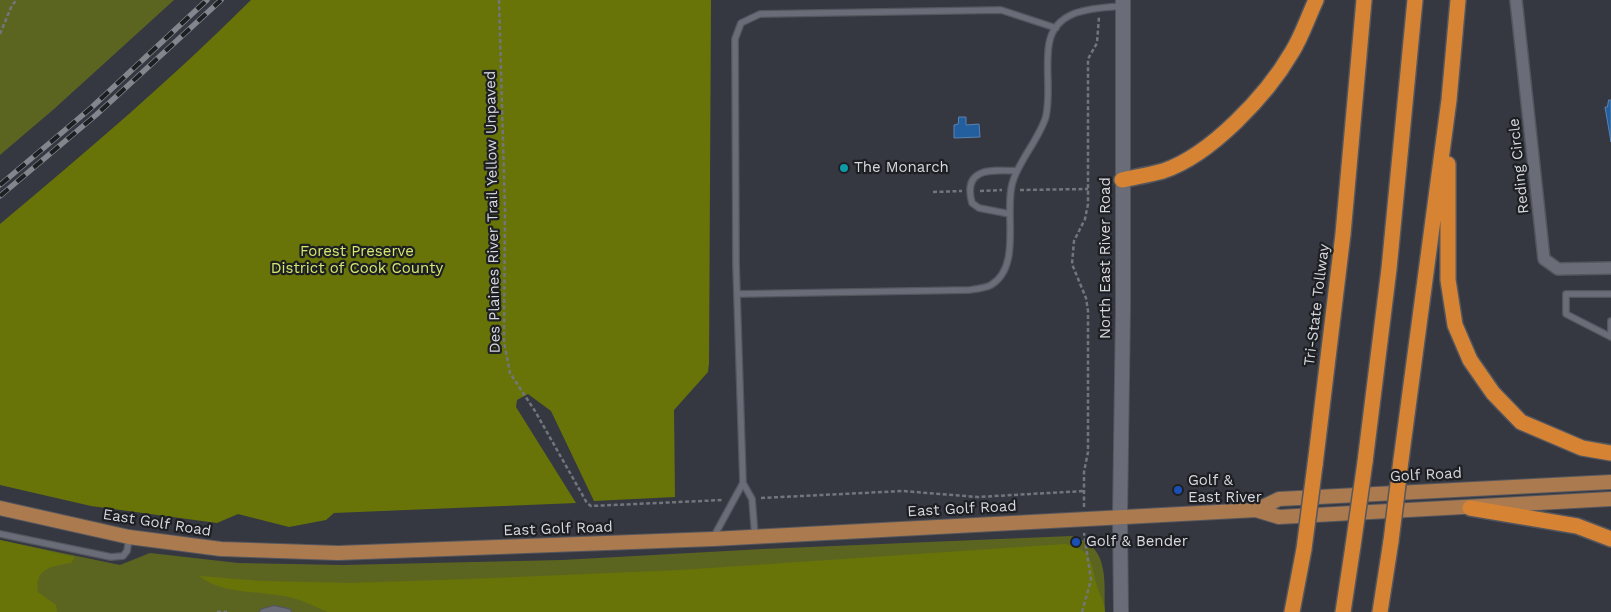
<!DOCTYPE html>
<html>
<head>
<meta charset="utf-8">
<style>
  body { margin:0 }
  canvas { display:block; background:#353741 }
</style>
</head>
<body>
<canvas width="1611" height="612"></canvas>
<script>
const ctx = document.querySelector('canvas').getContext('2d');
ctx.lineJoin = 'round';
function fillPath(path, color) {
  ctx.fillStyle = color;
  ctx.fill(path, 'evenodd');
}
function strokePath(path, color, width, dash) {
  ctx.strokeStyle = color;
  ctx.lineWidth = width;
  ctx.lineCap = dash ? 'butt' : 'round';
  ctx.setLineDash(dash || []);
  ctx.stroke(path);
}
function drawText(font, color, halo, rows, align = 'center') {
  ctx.font = font + ' "Work Sans",sans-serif';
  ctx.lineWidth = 4.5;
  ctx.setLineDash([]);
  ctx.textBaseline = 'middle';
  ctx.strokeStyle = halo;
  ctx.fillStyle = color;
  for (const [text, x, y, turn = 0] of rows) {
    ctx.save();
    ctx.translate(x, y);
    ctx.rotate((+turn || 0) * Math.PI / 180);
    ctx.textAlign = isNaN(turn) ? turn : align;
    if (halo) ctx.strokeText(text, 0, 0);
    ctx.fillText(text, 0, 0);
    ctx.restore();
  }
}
const green = new Path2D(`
  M 0,0 L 174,0 L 54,109 L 0,155 Z
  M 1071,536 C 1110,545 1104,580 1105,612 L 0,612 L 0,540 L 120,565 L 150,553 L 238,563 L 343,565 L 562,560 L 763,549 Z`);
const forest = new Path2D(`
  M 251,0 L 711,0 L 709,363 L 708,372 L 674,410 L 675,497 L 594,501 L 551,411 L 528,394 L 517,400 L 516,407 L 576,503 L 334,513 L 326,520 L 289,527 L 238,514 L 217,523 L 91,506 L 0,485 L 0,224 C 86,152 172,79 251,0 Z
  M 0,540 L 75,557 L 71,563 C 52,566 34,568 38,592 L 56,605 L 57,612 L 0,612 Z
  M 1065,544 C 1094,550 1090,563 1097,586 C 1100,597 1104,599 1105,612 L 328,612 C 318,608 307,602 296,599 C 265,589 226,597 199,576 L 262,581 L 351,583 L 470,579 L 681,570 Z`);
const water = new Path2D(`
  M 1609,100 L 1611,100 L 1611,142 L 1605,107 L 1607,107 Z
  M 959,117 L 966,117 L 966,125 L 979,124 L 980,137 L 954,138 L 954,125 L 958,124 Z`);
const path = new Path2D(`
  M 499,0 L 505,211 L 504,342 L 510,373 L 535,411 L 587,503 L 591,506 L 723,500
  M 0,34 L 12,5 L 17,0
  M 1020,190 L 1088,189
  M 980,191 L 1002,190
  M 933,192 L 962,191
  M 761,498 L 903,491 L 977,497 L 1084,491
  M 1084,507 L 1084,472 L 1088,452 L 1088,311 L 1086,298 L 1072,264 L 1074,241 L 1085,219 L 1088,204 L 1088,59 L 1097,43 L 1099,17
  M 217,612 L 227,612
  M 1082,612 L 1091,580 L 1084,533`);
const service = new Path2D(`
  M 1010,214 L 979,208 L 972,203 C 962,167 992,170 1017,171
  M 738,294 L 969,290 C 976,289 986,288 991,285 C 1023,266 1003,210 1013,181 C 1020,159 1041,136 1046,116 C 1051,92 1045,68 1049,44 C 1055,8 1095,8 1123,6
  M 1611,294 L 1566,294 L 1566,314 L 1611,337
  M 1611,337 L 1611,321
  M 0,534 L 111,557 L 123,556 L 127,551 L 129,538
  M 755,537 L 752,499 L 743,483 L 736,264 L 735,39 L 741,23 L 760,14 L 1001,10 L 1056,28
  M 713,538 L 743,483
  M 263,612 L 274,609 L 288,612`);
const minor = new Path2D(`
  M 1516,0 L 1544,259 L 1558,269 L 1611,268`);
const tertiary = new Path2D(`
  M 1121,612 L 1120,516 L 1123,307 L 1123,0`);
const primary = new Path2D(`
  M 0,508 L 129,537 L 221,549 L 338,553 L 713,539 L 1256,510 L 1279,517 L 1611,499
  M 1256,510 L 1279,499 L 1611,482`);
const motorway = new Path2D(`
  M 1448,164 L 1448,280 L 1455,325 L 1470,360 L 1493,393 L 1521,422 L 1582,448 L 1611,453
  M 1122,180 C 1135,177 1149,175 1163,171 C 1211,155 1267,95 1292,52 C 1302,36 1308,17 1316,0
  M 1401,460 L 1449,100 L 1458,0
  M 1365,462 L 1389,269 L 1415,0
  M 1315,465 L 1343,234 L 1364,0
  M 1470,508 L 1577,526 L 1611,539
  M 1292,612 L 1304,549
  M 1343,612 L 1353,546
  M 1380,612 L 1391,541`);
const rail = new Path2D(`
  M 0,185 L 91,108 L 207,0
  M 0,196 L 96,115 L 221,0`);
const motorwayBridge = new Path2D(`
  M 1391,541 L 1401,460
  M 1353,546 L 1365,462
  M 1304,549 L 1315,465`);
const markers = [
  [844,168,5,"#0f9aa8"],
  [1178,490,5,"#1a4fb4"],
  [1076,542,5,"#1a4fb4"]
];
const streetNames = [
  ["Reding Circle",1519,166,-96],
  ["Des Plaines River Trail Yellow Unpaved",493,212,-91],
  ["North East River Road",1106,258,-90],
  ["Tri-State Tollway",1317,305,-83],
  ["Golf Road",1426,475,-3],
  ["East Golf Road",962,509,-3],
  ["East Golf Road",157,523,9],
  ["East Golf Road",558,529,-2]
];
const poiNames = [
  ["The Monarch",854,168],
  ["Golf &",1188,481],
  ["East River",1188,498],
  ["Golf & Bender",1086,542]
];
const parkNames = [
  ["Forest Preserve",357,252],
  ["District of Cook County",357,269]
];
fillPath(green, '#5c6520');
fillPath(forest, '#687408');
fillPath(water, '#235e9e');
strokePath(water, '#5983b1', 1);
strokePath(service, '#54565e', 8);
strokePath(minor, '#54565e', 14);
strokePath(tertiary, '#54565e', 16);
strokePath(primary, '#54565e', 16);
strokePath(motorway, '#54565e', 18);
strokePath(path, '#73757d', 2.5, [4, 2.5]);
strokePath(service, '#6a6d78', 5.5);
strokePath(minor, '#6a6d78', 11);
strokePath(tertiary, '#6a6d78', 14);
strokePath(primary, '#ab7b4f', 14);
strokePath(motorway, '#d68434', 15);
strokePath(rail, '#84868e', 5.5);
strokePath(rail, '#1d1f23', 4, [11]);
strokePath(motorwayBridge, '#54565e', 18, []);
strokePath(motorwayBridge, '#d68434', 15);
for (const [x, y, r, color] of markers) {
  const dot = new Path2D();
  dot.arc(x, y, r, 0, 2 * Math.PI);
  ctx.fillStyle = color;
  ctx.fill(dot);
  strokePath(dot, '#1d1f23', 2);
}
drawText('15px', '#d6d8de', '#1d1f23', streetNames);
drawText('15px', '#d6d8de', '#1d1f23', poiNames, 'left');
drawText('15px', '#d6e86d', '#1d1f23', parkNames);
</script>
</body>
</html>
